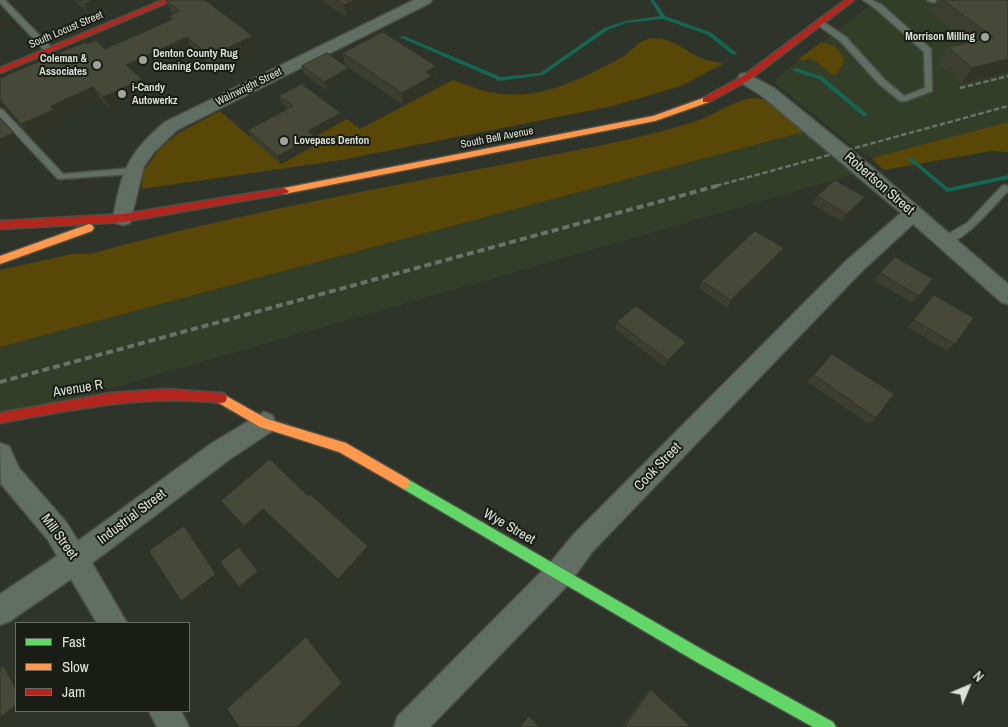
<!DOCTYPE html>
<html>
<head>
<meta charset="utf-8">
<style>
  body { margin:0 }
  #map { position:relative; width:1008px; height:727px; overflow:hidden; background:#2f342a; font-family:"Archivo Narrow",sans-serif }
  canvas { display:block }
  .legend { position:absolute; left:15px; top:622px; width:175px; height:90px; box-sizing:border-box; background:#191d15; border:1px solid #676b62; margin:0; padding:6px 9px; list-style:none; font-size:15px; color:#dbe1d6 }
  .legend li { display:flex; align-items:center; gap:10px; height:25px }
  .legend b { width:25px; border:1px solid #676b62 }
  .north { position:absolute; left:943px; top:662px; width:50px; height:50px; -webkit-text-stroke:4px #191d15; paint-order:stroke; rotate:45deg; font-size:14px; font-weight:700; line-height:20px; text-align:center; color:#dbe1d6 }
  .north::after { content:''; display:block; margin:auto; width:18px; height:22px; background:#dbe1d6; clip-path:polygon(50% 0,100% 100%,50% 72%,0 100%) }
</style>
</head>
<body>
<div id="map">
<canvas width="1008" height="727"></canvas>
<ul class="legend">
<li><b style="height:6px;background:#63d668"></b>Fast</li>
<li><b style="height:6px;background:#ff974d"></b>Slow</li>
<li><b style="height:6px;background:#b3261e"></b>Jam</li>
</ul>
<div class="north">N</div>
</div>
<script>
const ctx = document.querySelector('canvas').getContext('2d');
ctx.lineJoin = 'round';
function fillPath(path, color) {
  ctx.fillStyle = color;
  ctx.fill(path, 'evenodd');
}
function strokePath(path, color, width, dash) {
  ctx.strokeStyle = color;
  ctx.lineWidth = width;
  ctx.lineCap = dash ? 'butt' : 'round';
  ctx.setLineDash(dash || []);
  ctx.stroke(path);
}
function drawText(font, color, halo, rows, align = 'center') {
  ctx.font = font + ' "Archivo Narrow",sans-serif';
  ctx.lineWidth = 4;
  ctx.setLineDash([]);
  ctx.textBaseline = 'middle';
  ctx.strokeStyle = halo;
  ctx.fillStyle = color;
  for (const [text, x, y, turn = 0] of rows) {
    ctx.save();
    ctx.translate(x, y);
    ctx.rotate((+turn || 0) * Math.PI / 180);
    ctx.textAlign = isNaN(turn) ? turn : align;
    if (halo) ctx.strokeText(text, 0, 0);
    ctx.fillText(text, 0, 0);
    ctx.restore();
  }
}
const built = new Path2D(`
  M 877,0 L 1008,0 L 1008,122 L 872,158 L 855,148 L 778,86 L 775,82 L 777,78 Z
  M 807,131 L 859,173 L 0,420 L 0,347 Z`);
const green = new Path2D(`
  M 650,38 C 675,38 681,49 701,58 C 707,62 716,60 723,64 L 681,86 L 613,106 L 341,160 L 142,189 L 143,172 L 160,148 L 180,132 L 220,111 L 281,164 L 317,144 L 311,139 L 347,119 L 360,129 L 453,80 C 465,84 477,89 489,92 C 540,102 575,81 619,59 C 631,53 636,42 650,38 Z
  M 822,42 L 835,46 L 845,59 L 837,74 L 832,75 L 817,62 L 809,58 L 804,61 L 798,59 Z
  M 752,98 L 763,99 L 807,131 L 0,347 L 0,270 L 72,254 L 90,254 C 257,208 428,180 598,146 C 631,139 665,131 697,121 C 716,114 732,101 752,98 Z
  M 1008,122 L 1008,152 L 991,151 L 884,170 L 872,158 Z`);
const stream = new Path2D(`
  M 650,0 L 654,0 L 665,16 L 712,33 L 738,54 L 733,55 L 708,35 L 663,19 L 626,23 L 608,30 L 543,75 L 500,81 L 399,37 L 404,36 L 501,77 L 540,73 L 604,28 L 625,21 L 660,16 Z
  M 796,68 L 823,77 L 867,114 L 867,116 L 863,116 L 819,79 L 794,71 L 793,70 Z
  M 911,157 L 948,188 L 1008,175 L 1008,179 L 947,192 L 909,160 L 908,159 Z`);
const lane = new Path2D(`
  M 0,0 L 5,0 L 52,48 L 52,52 L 46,52 L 0,3 Z
  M 863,0 L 872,0 L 882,5 L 931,49 L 932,91 L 906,101 L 900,101 L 879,84 L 840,41 L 815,23 L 822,21 L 846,37 L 885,80 L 904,96 L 925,88 L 924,52 L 876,9 Z
  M 927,0 L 951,0 C 946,4 932,4 927,0 Z
  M 0,109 L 3,110 L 63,174 L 132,168 L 137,171 L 132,174 L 58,179 L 0,117 Z
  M 1005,185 L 1008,186 L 1008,191 C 996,203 961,247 943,243 L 941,240 L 943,237 L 967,223 L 1002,186 Z`);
const street = new Path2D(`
  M 414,0 L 432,0 L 430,3 L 177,130 L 154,152 L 144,166 L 130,223 L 123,225 L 116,223 L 113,218 C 122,171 127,154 165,122 Z
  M 746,73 L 774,88 L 872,167 L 1008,284 L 1008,304 L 1001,302 L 913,224 L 860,273 L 592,552 L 569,584 L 430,727 L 394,727 L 398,716 L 549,564 L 574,534 L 846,261 L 901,213 L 762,96 L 740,82 L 738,78 L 740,74 Z
  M 264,412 L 272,415 L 276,423 L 272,431 L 230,459 L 92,563 L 127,623 L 97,623 L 71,579 L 10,621 L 0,625 L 0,594 L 57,556 L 48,540 L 1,484 L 0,443 L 9,446 L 19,468 L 66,522 L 78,541 L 212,443 Z
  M 149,711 L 181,711 L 189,727 L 157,727 Z`);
const fast = new Path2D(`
  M 404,477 L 710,654 L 833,722 L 836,727 L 813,727 L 700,664 L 400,487 L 398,483 L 400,479 Z`);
const slow = new Path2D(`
  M 706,97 L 710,100 L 709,102 L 655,121 L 284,194 L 279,191 L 284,188 L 653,116 Z
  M 89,224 L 92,225 L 94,228 L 92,231 L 0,264 L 0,256 Z
  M 221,393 L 267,419 L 346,443 L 408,479 L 410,483 L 408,487 L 404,489 L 400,487 L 339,452 L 260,427 L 217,402 L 215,398 L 217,394 Z`);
const jam = new Path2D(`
  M 163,0 L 173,0 L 0,73 L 0,68 Z
  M 845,0 L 854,0 L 749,80 L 709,102 L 703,102 L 703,98 L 743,76 Z
  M 284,188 L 289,191 L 287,193 L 123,222 L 0,229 L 0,221 L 123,214 Z
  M 166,389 L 221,393 L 225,394 L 227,398 L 225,402 L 221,403 C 146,394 74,409 0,423 L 0,413 L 110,393 Z`);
const railFar1 = new Path2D(`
  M 960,88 L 1008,76
  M 716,186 L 1008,106`);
const rail = new Path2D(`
  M 0,382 L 720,185`);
const wall = new Path2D(`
  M 74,0 L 108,0 L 110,4 L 88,13 Z
  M 321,0 L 382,0 L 347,17 Z
  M 937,0 L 1008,0 L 1008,72 L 962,83 L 938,63 L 948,47 L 969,43 L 930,12 Z
  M 166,1 L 258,48 L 215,68 L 192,49 L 137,75 L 142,79 L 148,91 L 111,109 L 100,99 L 60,118 L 62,122 L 30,136 L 0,101 L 0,78 L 87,44 L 105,49 L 171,20 L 169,16 L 173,14 L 171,13 Z
  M 343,53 L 436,66 L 437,78 L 432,81 L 433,88 L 403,105 L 345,65 Z
  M 302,66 L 350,77 L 326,90 L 304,74 Z
  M 279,96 L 343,121 L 314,137 L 316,144 L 281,164 L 251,138 L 248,130 L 288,108 L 282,104 Z
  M 817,196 L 865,197 L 860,205 L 842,222 L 812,204 Z
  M 784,248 L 780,256 L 728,308 L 699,288 L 702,281 Z
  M 880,273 L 933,279 L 912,303 L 874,280 Z
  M 934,295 L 955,344 L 947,351 L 908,327 Z
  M 617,322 L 683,349 L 665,367 L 615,329 Z
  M 814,375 L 876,418 L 869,424 L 808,382 Z
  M 651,690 L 688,727 L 622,727 L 647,692 Z`);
const shadedWall = new Path2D(`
  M 94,0 L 108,0 L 110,4 L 88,13 L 84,4 Z
  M 355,0 L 382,0 L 347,17 L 344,5 Z
  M 0,17 L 7,27 L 0,29 Z
  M 253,36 L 258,48 L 215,68 L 210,56 Z
  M 187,37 L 192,49 L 132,77 L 126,65 Z
  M 1008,59 L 1008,72 L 962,83 L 972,68 Z
  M 436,66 L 437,78 L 432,81 L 433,88 L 403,105 L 402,93 L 426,72 Z
  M 349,68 L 350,77 L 326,90 L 324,82 Z
  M 142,79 L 148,91 L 111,109 L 103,97 Z
  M 93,87 L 100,99 L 60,118 L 62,122 L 30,136 L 21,124 L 51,106 Z
  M 341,113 L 343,121 L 314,137 L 316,144 L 281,164 L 278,156 L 308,131 Z
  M 14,133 L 20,141 L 0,151 L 0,139 Z
  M 865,197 L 860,205 L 842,222 L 847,214 Z
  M 784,248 L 780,256 L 728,308 L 731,300 Z
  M 686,342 L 683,349 L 665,367 L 668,360 Z
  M 263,509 L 268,514 L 249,531 L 244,526 Z
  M 184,526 L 191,530 L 222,577 L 188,604 L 181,601 Z
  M 368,546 L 371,550 L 341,582 L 338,579 Z
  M 239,547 L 241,549 L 260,573 L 242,588 L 239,587 Z
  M 306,637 L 312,641 L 347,686 L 305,727 L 297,727 Z
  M 4,666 L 15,668 L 16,671 L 16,690 Z
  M 16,705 L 16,711 L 22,711 L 2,727 L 0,727 L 0,718 Z`);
const building = new Path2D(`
  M 79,0 L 94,0 L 84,4 Z
  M 168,0 L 205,0 L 253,36 L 210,56 L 187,37 L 126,65 L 142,79 L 103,97 L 93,87 L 51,106 L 54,110 L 21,124 L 0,99 L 0,78 L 85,42 L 87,44 L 95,40 L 105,49 L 173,19 L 169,16 L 180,11 L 166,1 Z
  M 336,0 L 355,0 L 344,5 Z
  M 943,0 L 1008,0 L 1008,59 L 972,68 L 948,47 L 993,37 Z
  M 383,32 L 436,66 L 426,72 L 432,76 L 402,93 L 343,53 Z
  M 327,53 L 349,68 L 324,82 L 302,66 Z
  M 302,84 L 341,113 L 308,131 L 314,136 L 278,156 L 248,130 L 293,106 L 279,96 Z
  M 0,118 L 14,133 L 0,139 Z
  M 835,180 L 865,197 L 847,214 L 817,196 Z
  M 755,231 L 784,248 L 731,300 L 702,281 Z
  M 895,257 L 933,279 L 919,296 L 880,273 Z
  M 934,295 L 974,318 L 955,344 L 914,320 Z
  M 636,306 L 686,342 L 668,360 L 617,322 Z
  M 832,354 L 894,394 L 876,418 L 814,375 Z
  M 270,459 L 308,496 L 310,494 L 368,546 L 338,579 L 263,509 L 244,526 L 221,501 Z
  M 184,526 L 216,574 L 181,601 L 149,551 Z
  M 239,547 L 258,571 L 239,587 L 220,562 Z
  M 306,637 L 342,683 L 297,727 L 239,727 L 227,709 Z
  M 4,666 L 16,690 L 16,705 L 0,718 L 0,669 Z
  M 651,690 L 689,725 L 688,727 L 625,727 Z
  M 529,716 L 539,727 L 520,727 Z`);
const markers = [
  [985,37,5,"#9fa49a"],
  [143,60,5,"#9fa49a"],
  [97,65,5,"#9fa49a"],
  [122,94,5,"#9fa49a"],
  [284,141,5,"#9fa49a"]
];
const farStreetnames = [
  ["South Locust Street",66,30,-23],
  ["Wainwright Street",249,87,-26],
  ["South Bell Avenue",497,138,-11]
];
const farPoinames = [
  ["Morrison Milling",975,37,"right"],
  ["Denton County Rug",153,54],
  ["Cleaning Company",153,67],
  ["Coleman &",87,59,"right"],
  ["Associates",87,72,"right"],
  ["i-Candy",132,88],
  ["Autowerkz",132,101],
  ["Lovepacs Denton",294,141]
];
const streetNames = [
  ["Robertson Street",879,184,41],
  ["Avenue R",78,389,-9],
  ["Cook Street",658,467,-46],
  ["Industrial Street",132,517,-37],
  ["Wye Street",509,527,30],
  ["Mill Street",59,537,54]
];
fillPath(built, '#323e27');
fillPath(green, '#594708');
fillPath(stream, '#166654');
strokePath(lane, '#4b4f46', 3);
strokePath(street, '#4b4f46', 3);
strokePath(fast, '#4b4f46', 3);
strokePath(slow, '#4b4f46', 3);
strokePath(jam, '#4b4f46', 3);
fillPath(lane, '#606e63');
fillPath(street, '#606e63');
fillPath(fast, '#63d668');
fillPath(slow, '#ff974d');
fillPath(jam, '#b3261e');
strokePath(railFar1, '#6a726a', 2.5, [5.5, 2.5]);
strokePath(rail, '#6a726a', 4, [7, 4]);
fillPath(wall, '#3c3f30');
fillPath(shadedWall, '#313327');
fillPath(building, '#464938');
strokePath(building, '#313327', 1);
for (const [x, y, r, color] of markers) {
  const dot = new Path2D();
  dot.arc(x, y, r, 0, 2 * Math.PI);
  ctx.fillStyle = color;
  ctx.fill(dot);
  strokePath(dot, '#191d15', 2);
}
drawText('11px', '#dbe1d6', '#191d15', farStreetnames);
drawText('bold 11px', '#dbe1d6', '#191d15', farPoinames, 'left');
drawText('14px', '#dbe1d6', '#191d15', streetNames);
</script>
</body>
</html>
